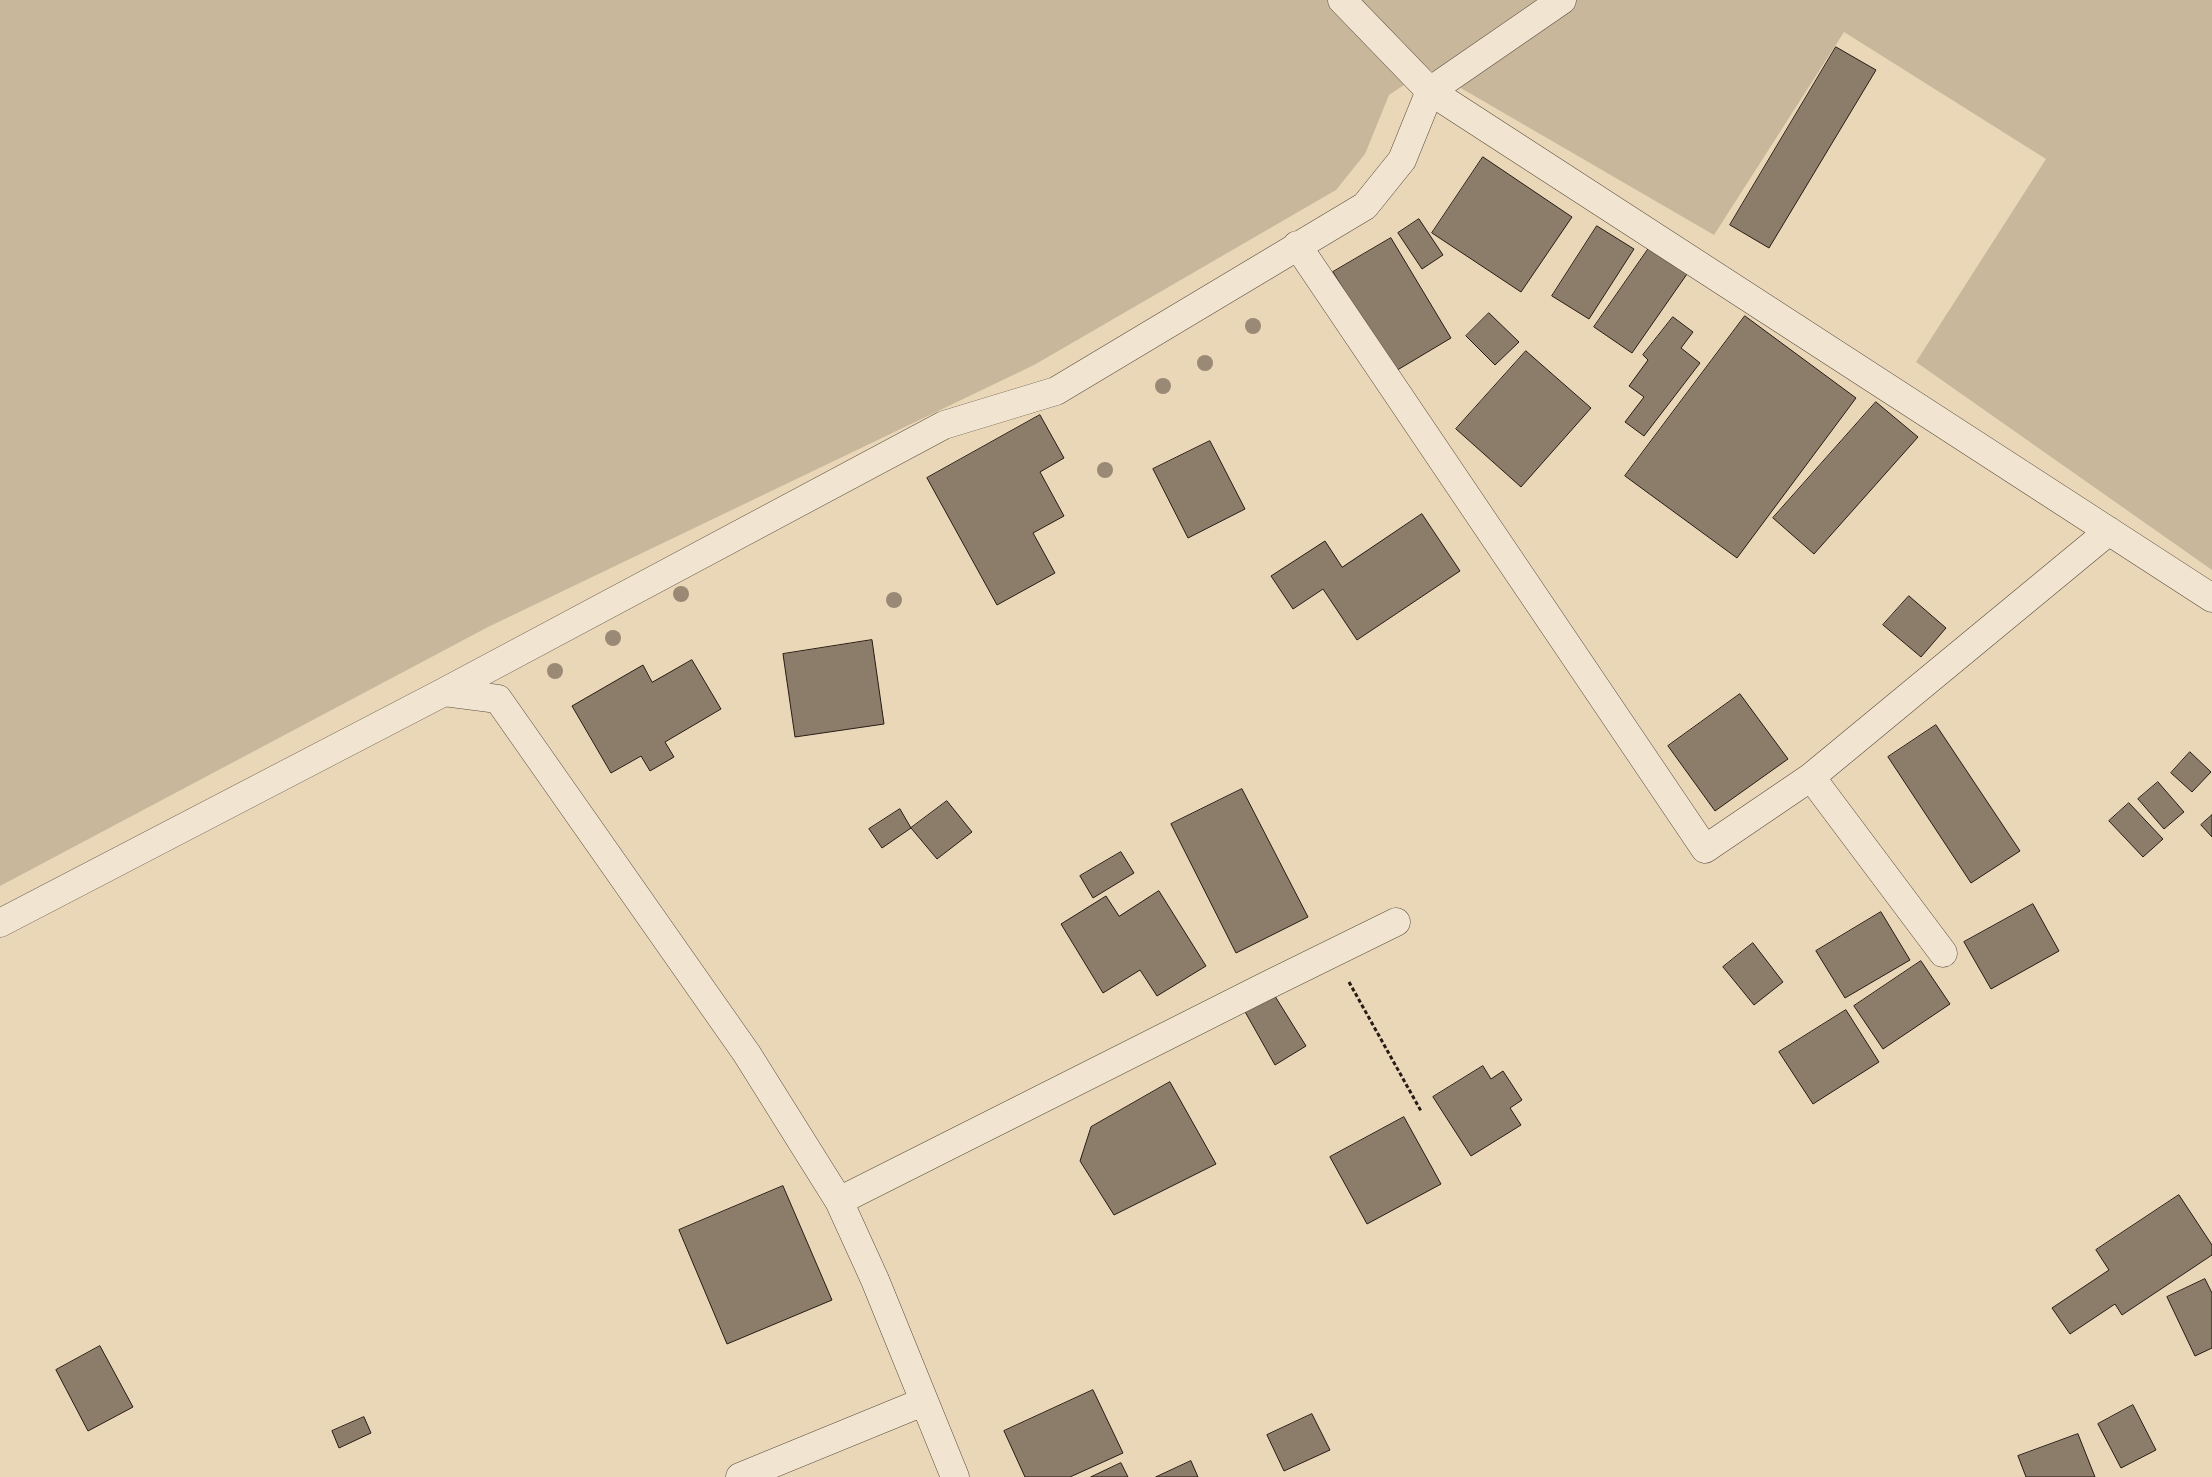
<!DOCTYPE html>
<html>
<head>
<meta charset="utf-8">
<style>
  body { margin:0 }
  canvas { display:block; background:#ead7b8 }
</style>
</head>
<body>
<canvas width="2212" height="1477"></canvas>
<script>
const ctx = document.querySelector('canvas').getContext('2d');
ctx.lineJoin = 'round';
function fillPath(path, color) {
  ctx.fillStyle = color;
  ctx.fill(path, 'evenodd');
}
function strokePath(path, color, width, dash) {
  ctx.strokeStyle = color;
  ctx.lineWidth = width;
  ctx.lineCap = dash ? 'butt' : 'round';
  ctx.setLineDash(dash || []);
  ctx.stroke(path);
}
const green = new Path2D(`
  M 0,0 L 2212,0 L 2212,570 L 1916,362 L 2046,159 L 1844,32 L 1714,235 L 1428,69 L 1389,95 L 1365,154 L 1336,190 L 1034,365 L 488,627 L 0,886 Z`);
const building = new Path2D(`
  M 1836,47 L 1876,70 L 1769,248 L 1730,225 Z
  M 1483,157 L 1572,217 L 1521,292 L 1432,233 Z
  M 1419,219 L 1443,255 L 1422,269 L 1398,233 Z
  M 1597,226 L 1634,249 L 1589,319 L 1552,296 Z
  M 1391,238 L 1451,338 L 1394,372 L 1333,272 Z
  M 1649,248 L 1687,274 L 1632,353 L 1594,327 Z
  M 1489,313 L 1519,342 L 1495,365 L 1466,336 Z
  M 1745,316 L 1856,398 L 1737,558 L 1625,476 Z
  M 1673,317 L 1693,332 L 1681,348 L 1700,363 L 1644,436 L 1625,422 L 1644,397 L 1629,386 L 1648,360 L 1643,355 Z
  M 1526,351 L 1591,408 L 1521,487 L 1456,429 Z
  M 1876,402 L 1918,437 L 1814,554 L 1773,518 Z
  M 1040,415 L 1064,458 L 1040,472 L 1064,516 L 1033,533 L 1055,573 L 997,605 L 927,478 Z
  M 1210,441 L 1245,509 L 1188,538 L 1153,469 Z
  M 1422,514 L 1460,571 L 1357,640 L 1323,589 L 1293,609 L 1271,576 L 1325,541 L 1342,567 Z
  M 1909,596 L 1946,628 L 1921,657 L 1883,625 Z
  M 872,640 L 884,724 L 795,737 L 783,654 Z
  M 692,660 L 721,709 L 665,742 L 674,757 L 650,771 L 641,756 L 611,773 L 572,706 L 643,665 L 652,682 Z
  M 1740,694 L 1788,759 L 1715,811 L 1668,746 Z
  M 1936,725 L 2020,851 L 1971,883 L 1888,757 Z
  M 2190,752 L 2211,772 L 2192,792 L 2171,773 Z
  M 2158,782 L 2184,812 L 2164,829 L 2138,799 Z
  M 1242,789 L 1308,917 L 1236,953 L 1171,824 Z
  M 947,801 L 972,832 L 937,859 L 911,828 Z
  M 2129,803 L 2163,839 L 2143,857 L 2109,821 Z
  M 900,809 L 911,828 L 882,848 L 869,829 Z
  M 2212,815 L 2212,837 L 2201,825 Z
  M 1121,852 L 1134,873 L 1093,898 L 1080,876 Z
  M 1159,891 L 1206,966 L 1157,996 L 1140,970 L 1103,993 L 1061,924 L 1106,896 L 1119,916 Z
  M 2033,904 L 2059,951 L 1991,989 L 1964,942 Z
  M 1881,912 L 1910,960 L 1845,998 L 1816,951 Z
  M 1753,943 L 1783,982 L 1754,1005 L 1723,967 Z
  M 1921,961 L 1950,1004 L 1883,1049 L 1854,1006 Z
  M 1268,985 L 1306,1046 L 1275,1065 L 1239,1001 Z
  M 1846,1010 L 1879,1062 L 1813,1104 L 1779,1052 Z
  M 1483,1066 L 1491,1079 L 1503,1071 L 1522,1100 L 1510,1108 L 1521,1125 L 1471,1156 L 1433,1097 Z
  M 1170,1082 L 1216,1164 L 1114,1215 L 1080,1161 L 1091,1127 Z
  M 1404,1117 L 1441,1184 L 1367,1224 L 1330,1157 Z
  M 783,1186 L 832,1300 L 727,1344 L 679,1230 Z
  M 2179,1195 L 2212,1245 L 2212,1255 L 2122,1315 L 2115,1304 L 2070,1334 L 2052,1308 L 2109,1270 L 2096,1250 Z
  M 2205,1279 L 2212,1293 L 2212,1348 L 2195,1356 L 2167,1297 Z
  M 100,1346 L 133,1407 L 88,1431 L 56,1370 Z
  M 1093,1390 L 1123,1453 L 1070,1477 L 1025,1477 L 1004,1431 Z
  M 2133,1405 L 2156,1450 L 2121,1468 L 2098,1424 Z
  M 1312,1414 L 1330,1450 L 1284,1471 L 1267,1435 Z
  M 364,1417 L 371,1433 L 339,1448 L 332,1431 Z
  M 2078,1434 L 2095,1477 L 2026,1477 L 2018,1456 Z
  M 1191,1461 L 1198,1477 L 1156,1477 Z
  M 1121,1463 L 1128,1477 L 1091,1477 Z`);
const path = new Path2D(`
  M 1349,982 L 1421,1111`);
const minor = new Path2D(`
  M 1342,0 L 1430,91 L 2212,598
  M 1297,245 L 1705,849 L 1811,777 L 2109,531
  M 444,692 L 498,699 L 747,1054 L 839,1201 L 875,1280 L 955,1477
  M 1811,777 L 1943,953
  M 0,923 L 444,692 L 944,425 L 1056,391 L 1365,206 L 1402,160 L 1430,91 L 1562,0
  M 839,1201 L 1268,985 L 1396,922
  M 740,1477 L 923,1402`);
const trees = [
  [1253,326],
  [1205,363],
  [1163,386],
  [1105,470],
  [681,594],
  [894,600],
  [613,638],
  [555,671]
];
fillPath(green, '#c9b79c');
fillPath(building, '#8c7d6a');
strokePath(building, '#271c15', 1);
strokePath(minor, '#584b3e', 29);
strokePath(path, '#271c15', 3, [4, 2.5]);
strokePath(minor, '#f1e5d1', 28);
ctx.fillStyle = '#9a8975';
for (const [x, y] of trees) {
  ctx.beginPath();
  ctx.arc(x, y, 8, 0, 2 * Math.PI);
  ctx.fill();
}
</script>
</body>
</html>
